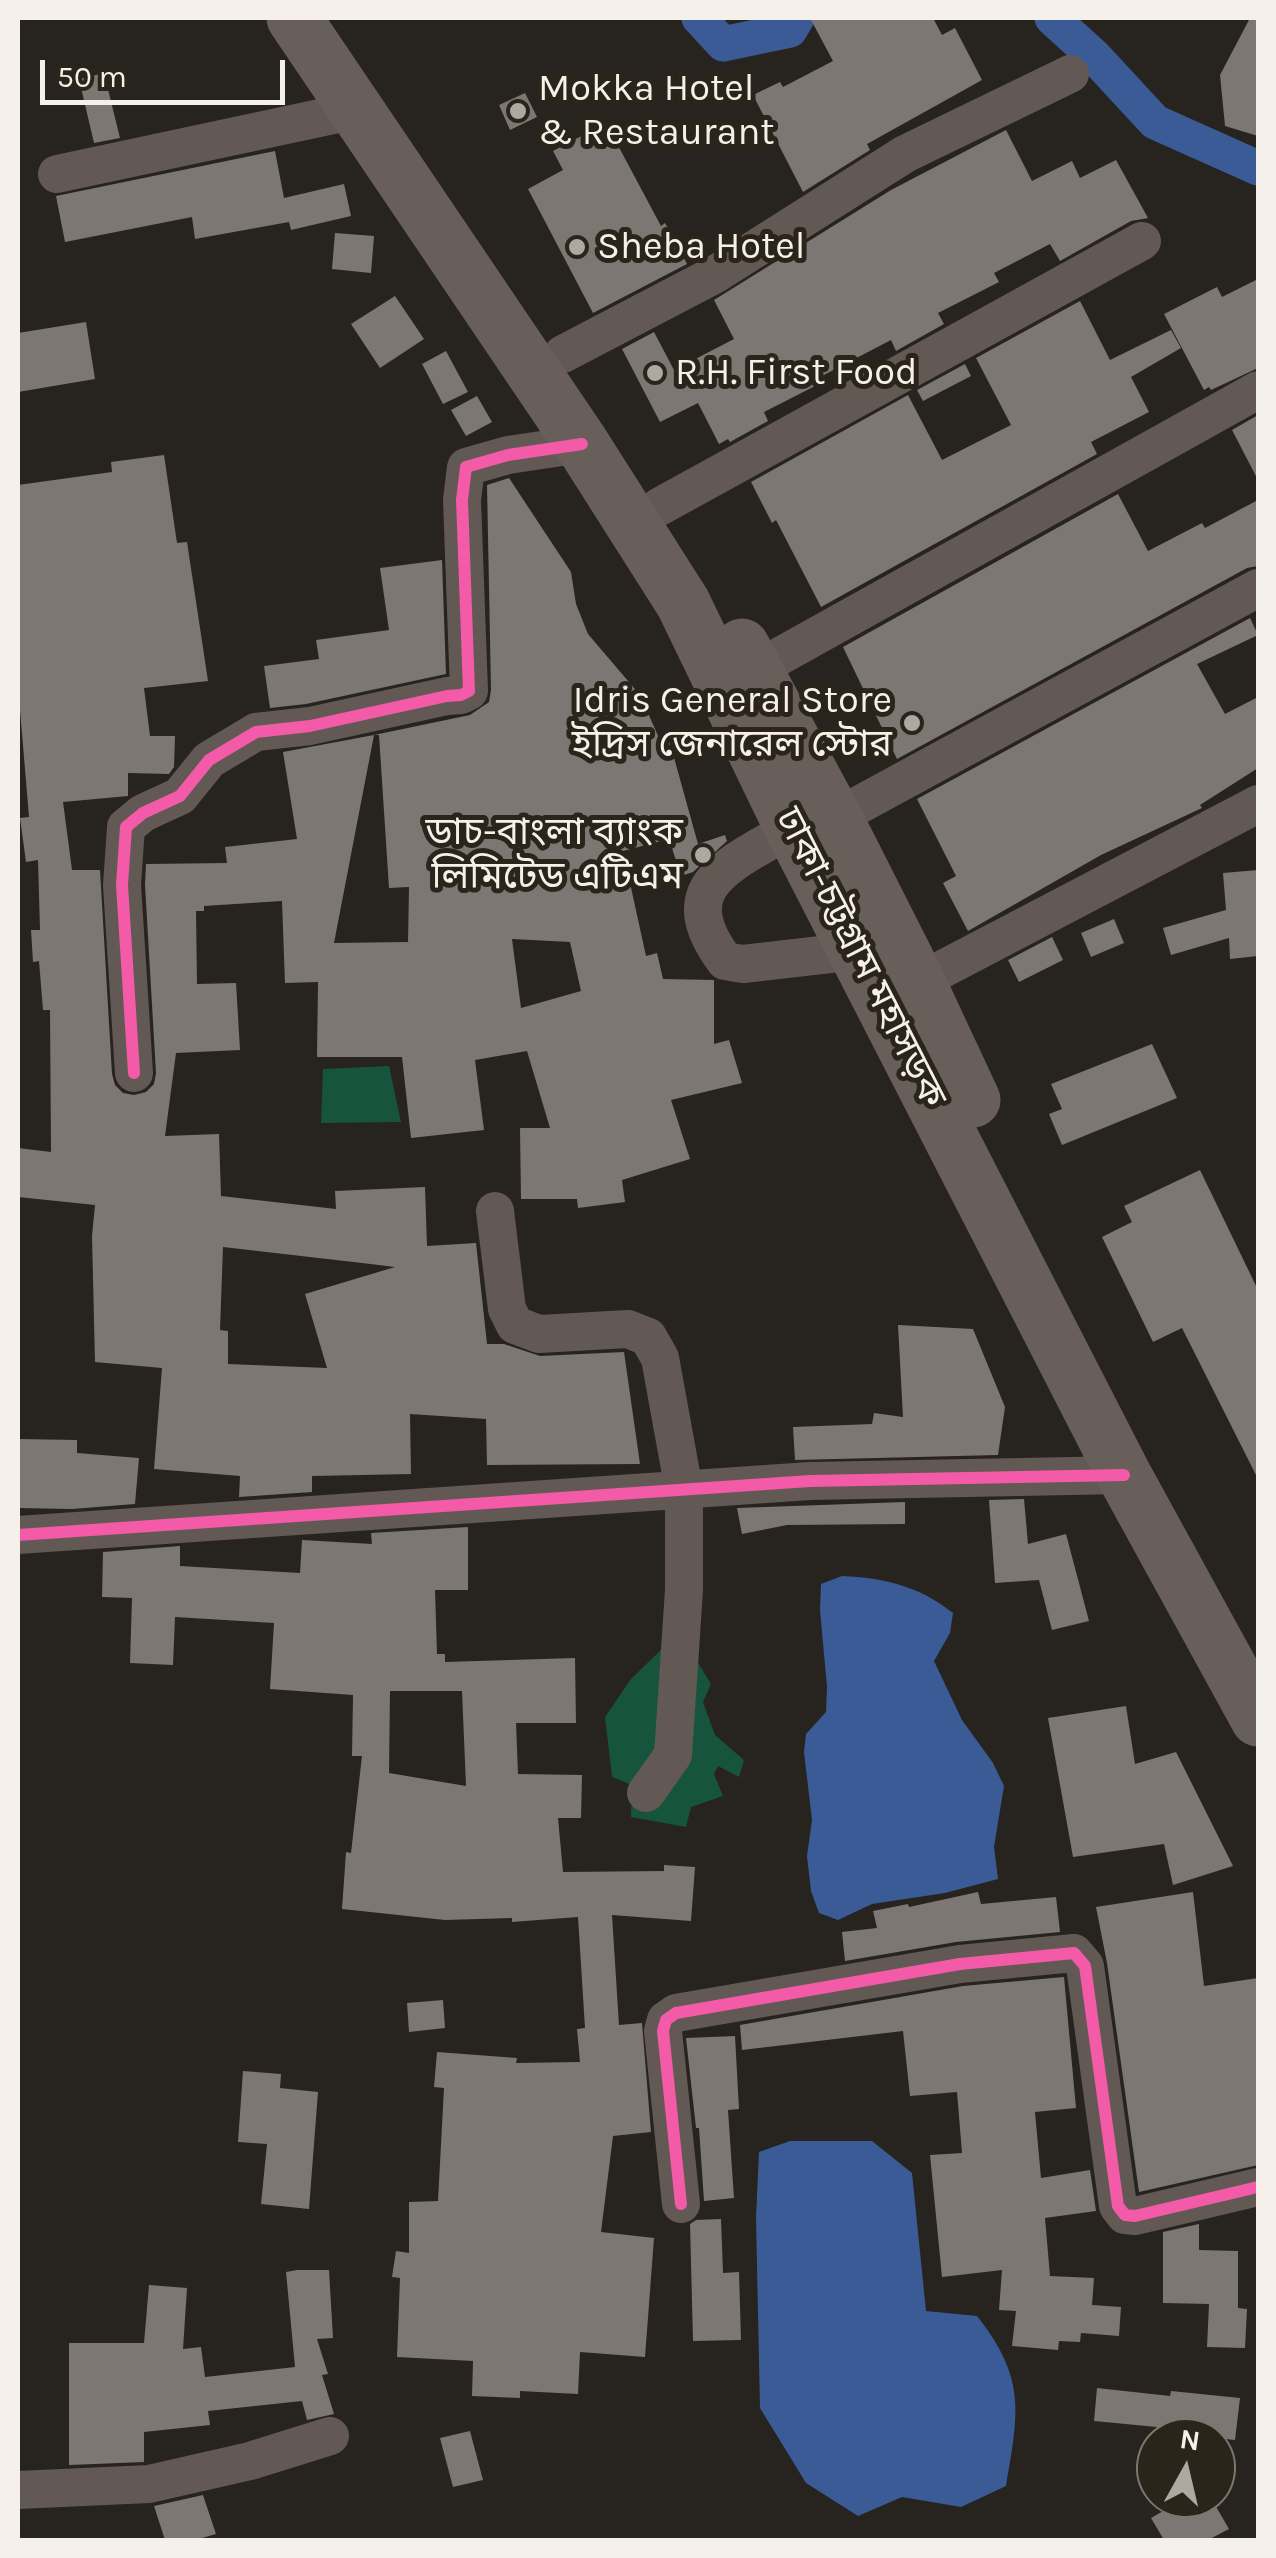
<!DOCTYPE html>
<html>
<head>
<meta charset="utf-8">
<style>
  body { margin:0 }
  #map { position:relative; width:1276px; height:2558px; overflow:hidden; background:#27231e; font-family:Karla,sans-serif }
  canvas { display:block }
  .frame { position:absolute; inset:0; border:20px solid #f5f0e9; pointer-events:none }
  .north { position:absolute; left:1136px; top:2418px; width:100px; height:100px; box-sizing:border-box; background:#2b241a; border:2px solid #7c766d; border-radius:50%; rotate:8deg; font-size:28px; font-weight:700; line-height:40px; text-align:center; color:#f5f0e9 }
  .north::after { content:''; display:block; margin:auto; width:35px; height:45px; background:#ada8a2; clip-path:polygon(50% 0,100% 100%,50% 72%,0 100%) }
  .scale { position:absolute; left:40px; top:60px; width:245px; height:45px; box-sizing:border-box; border:5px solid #f5f0e9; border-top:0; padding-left:12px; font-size:30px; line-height:35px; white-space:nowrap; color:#f5f0e9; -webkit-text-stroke:8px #2b241a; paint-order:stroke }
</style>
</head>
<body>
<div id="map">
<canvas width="1276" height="2558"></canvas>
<div class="frame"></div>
<div class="north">N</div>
<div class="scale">50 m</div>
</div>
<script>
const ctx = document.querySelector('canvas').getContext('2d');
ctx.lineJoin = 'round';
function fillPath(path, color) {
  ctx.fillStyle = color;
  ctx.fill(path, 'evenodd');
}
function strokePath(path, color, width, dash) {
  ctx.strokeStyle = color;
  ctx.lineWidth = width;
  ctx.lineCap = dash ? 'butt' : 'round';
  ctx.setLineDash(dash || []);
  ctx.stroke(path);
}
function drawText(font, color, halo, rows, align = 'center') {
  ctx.font = font + ' Karla,"Noto Sans Bengali",sans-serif';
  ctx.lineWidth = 10;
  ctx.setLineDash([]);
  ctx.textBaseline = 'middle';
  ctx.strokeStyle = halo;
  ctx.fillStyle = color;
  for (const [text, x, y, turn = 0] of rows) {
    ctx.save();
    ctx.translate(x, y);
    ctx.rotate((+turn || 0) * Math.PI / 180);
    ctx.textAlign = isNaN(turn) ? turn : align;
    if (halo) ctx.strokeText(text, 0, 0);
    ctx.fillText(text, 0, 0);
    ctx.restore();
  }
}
const green = new Path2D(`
  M 389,1066 L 401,1122 L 321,1123 L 323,1069 Z
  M 667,1644 L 688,1646 L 711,1684 L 703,1702 L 715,1735 L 744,1760 L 739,1777 L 718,1766 L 714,1774 L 723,1796 L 691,1807 L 686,1827 L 631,1817 L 632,1785 L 612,1777 L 605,1717 L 631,1679 Z`);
const water = new Path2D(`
  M 842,1576 C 885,1578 919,1586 953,1613 L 950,1633 L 934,1661 L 962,1720 L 993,1763 L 1004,1786 L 994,1847 L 998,1879 L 945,1893 L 872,1904 L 838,1920 L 819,1913 L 811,1891 L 807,1856 L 812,1820 L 804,1752 L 806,1734 L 826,1712 L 827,1687 L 820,1610 L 821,1584 Z
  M 790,2141 L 872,2141 L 912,2173 L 926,2311 L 977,2316 C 1026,2378 1019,2412 1006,2486 L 961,2507 L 902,2497 L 858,2516 L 806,2483 L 760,2408 L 756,2218 L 759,2152 Z`);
const canal = new Path2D(`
  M 699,18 L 723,44 L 790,30 L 797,18
  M 1052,18 L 1094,56 L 1155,122 L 1258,168`);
const building = new Path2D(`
  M 810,18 L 933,18 L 942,35 L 955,28 L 982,80 L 867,144 L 870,150 L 803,192 L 753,95 L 780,82 L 783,87 L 833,61 Z
  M 1250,18 L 1258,18 L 1258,136 L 1225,126 L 1220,75 Z
  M 104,73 L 120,138 L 94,143 L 79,79 Z
  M 525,93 L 537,117 L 510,130 L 499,105 Z
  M 606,123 L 661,226 L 665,223 L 687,264 L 593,313 L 528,189 L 563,170 L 553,151 Z
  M 1006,130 L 1032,181 L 1072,161 L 1080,178 L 1116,160 L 1148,218 L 1131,221 L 1060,261 L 1050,244 L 994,273 L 999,282 L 938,313 L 944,324 L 896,351 L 891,340 L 820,377 L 823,382 L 764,412 L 768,421 L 730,442 L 728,439 L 719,444 L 698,403 L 660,422 L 622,349 L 654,332 L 674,370 L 734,339 L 714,300 L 891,190 Z
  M 275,151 L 284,198 L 344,184 L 351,216 L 291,230 L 289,222 L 195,239 L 192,217 L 65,242 L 56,196 Z
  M 335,233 L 374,236 L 371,273 L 332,269 Z
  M 1258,279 L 1258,368 L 1211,390 L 1209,387 L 1204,390 L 1164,314 L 1217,287 L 1222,297 Z
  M 395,296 L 424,339 L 380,368 L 351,324 Z
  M 1080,301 L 1110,360 L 1171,330 L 1181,348 L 1131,377 L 1149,412 L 1091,442 L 1097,454 L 821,607 L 776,520 L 772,523 L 751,482 L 908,395 L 942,460 L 1011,425 L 976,358 Z
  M 86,322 L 95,379 L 18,392 L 18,333 Z
  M 446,351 L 468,392 L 443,404 L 422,364 Z
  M 965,364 L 971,376 L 923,401 L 917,390 Z
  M 477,396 L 492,422 L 466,436 L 451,410 Z
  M 1258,415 L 1258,480 L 1232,430 Z
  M 164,455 L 177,543 L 187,542 L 208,681 L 144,688 L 150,736 L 175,736 L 174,767 L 169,774 L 128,773 L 128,796 L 63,802 L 72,870 L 100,870 L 112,1074 L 115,1085 L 123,1093 L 134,1095 L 146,1092 L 154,1084 L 156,1073 L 145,885 L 146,864 L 227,863 L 225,847 L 297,839 L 283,752 L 374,735 L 334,943 L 408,942 L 409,887 L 389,888 L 379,735 L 374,735 L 470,715 L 489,702 L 491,690 L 487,485 L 509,478 L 571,572 L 576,604 L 588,634 L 640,695 L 659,738 L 668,736 L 698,844 L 725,835 L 727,841 L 693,872 L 681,876 L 669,839 L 623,851 L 646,956 L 657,953 L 663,979 L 714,980 L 714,1044 L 729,1040 L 742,1083 L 671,1100 L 690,1159 L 622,1180 L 625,1202 L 578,1208 L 577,1199 L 521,1199 L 520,1128 L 550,1128 L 527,1051 L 475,1060 L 484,1130 L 411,1138 L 402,1057 L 317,1057 L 318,982 L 285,983 L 282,901 L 204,906 L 204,911 L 196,911 L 197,984 L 236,983 L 240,1050 L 176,1053 L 165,1136 L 219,1134 L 221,1196 L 336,1209 L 335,1191 L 425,1187 L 427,1246 L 476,1243 L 487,1344 L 504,1344 L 540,1356 L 624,1352 L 640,1464 L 487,1465 L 486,1419 L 410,1414 L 411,1474 L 312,1476 L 312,1492 L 239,1497 L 240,1476 L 154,1469 L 162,1368 L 95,1362 L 92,1236 L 95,1205 L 18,1197 L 18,1148 L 51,1152 L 50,1010 L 43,1010 L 39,961 L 33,962 L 31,930 L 40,930 L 38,860 L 26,862 L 20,818 L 29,817 L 18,686 L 18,485 L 112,472 L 111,462 ZM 512,939 L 570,942 L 581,991 L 521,1008 ZM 223,1247 L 362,1263 L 395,1267 L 305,1294 L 327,1368 L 228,1364 L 228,1331 L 220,1330 Z
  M 1118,494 L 1148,551 L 1202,523 L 1205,528 L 1258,500 L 1258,566 L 1247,568 L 897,759 L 843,647 Z
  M 442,560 L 446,674 L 306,704 L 270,708 L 264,666 L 319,659 L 316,640 L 389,630 L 380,568 Z
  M 1250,618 L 1258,635 L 1197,664 L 1225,714 L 1258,697 L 1258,768 L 1200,805 L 1202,808 L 1101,855 L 968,931 L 943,883 L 956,876 L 917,799 Z
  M 1258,870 L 1258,956 L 1230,959 L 1229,938 L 1171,955 L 1163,928 L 1226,910 L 1223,873 Z
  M 1114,919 L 1124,943 L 1091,957 L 1081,933 Z
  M 1052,937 L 1063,960 L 1019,982 L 1008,960 Z
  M 1152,1044 L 1177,1098 L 1062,1145 L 1049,1114 L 1062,1109 L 1051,1084 Z
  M 1200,1170 L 1258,1290 L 1258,1479 L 1182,1328 L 1153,1342 L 1102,1237 L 1132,1222 L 1124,1206 Z
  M 898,1325 L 973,1329 L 1005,1407 L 998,1455 L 795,1460 L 793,1427 L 872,1424 L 874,1413 L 903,1417 Z
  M 18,1439 L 77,1440 L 77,1453 L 139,1458 L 135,1504 L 72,1509 L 18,1508 Z
  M 1024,1499 L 1028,1544 L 1066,1534 L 1089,1621 L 1052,1630 L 1039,1580 L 995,1583 L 989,1500 Z
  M 905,1502 L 905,1524 L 787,1525 L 742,1534 L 737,1508 Z
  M 468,1527 L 468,1590 L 435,1590 L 437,1654 L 445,1654 L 445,1662 L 575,1658 L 576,1723 L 516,1723 L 518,1774 L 582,1775 L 581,1818 L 558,1818 L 563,1872 L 664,1871 L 664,1865 L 695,1867 L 691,1921 L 612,1915 L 619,2025 L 642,2023 L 651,2132 L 613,2136 L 601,2232 L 654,2238 L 645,2357 L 580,2352 L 578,2394 L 520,2391 L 520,2398 L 472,2396 L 473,2361 L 397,2357 L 400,2278 L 392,2277 L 396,2251 L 409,2253 L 409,2202 L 438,2201 L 444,2088 L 434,2087 L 437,2052 L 517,2058 L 516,2063 L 580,2062 L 577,2029 L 585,2028 L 578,1917 L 512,1922 L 512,1918 L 445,1920 L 342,1909 L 346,1852 L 351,1853 L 362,1756 L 352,1756 L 353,1695 L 270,1689 L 274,1623 L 175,1617 L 173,1665 L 130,1663 L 132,1598 L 102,1597 L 103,1552 L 180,1546 L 180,1566 L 300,1573 L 302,1540 L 372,1544 L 371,1533 ZM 390,1691 L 462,1691 L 466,1786 L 389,1773 Z
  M 1126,1706 L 1135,1764 L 1176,1752 L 1233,1866 L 1173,1885 L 1164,1844 L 1073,1857 L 1048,1718 Z
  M 978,1892 L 981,1904 L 1056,1897 L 1060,1932 L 956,1942 L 845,1961 L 842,1932 L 877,1928 L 873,1911 L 908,1904 L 909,1907 Z
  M 1193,1892 L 1204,1986 L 1258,1978 L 1258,2165 L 1139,2192 L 1107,1963 L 1096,1907 Z
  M 1064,1977 L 1076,2108 L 1035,2112 L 1041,2178 L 1090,2170 L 1096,2211 L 1045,2218 L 1050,2276 L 1094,2278 L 1092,2305 L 1121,2307 L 1119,2336 L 1081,2333 L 1080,2342 L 1059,2341 L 1058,2350 L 1012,2346 L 1016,2311 L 999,2310 L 1002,2270 L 942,2277 L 930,2155 L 962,2153 L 957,2092 L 910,2096 L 903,2031 L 742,2050 L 740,2025 L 963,1986 Z
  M 443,2000 L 445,2028 L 409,2032 L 407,2003 Z
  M 735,2036 L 739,2109 L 728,2110 L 734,2198 L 704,2201 L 699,2128 L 696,2128 L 686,2038 Z
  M 243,2071 L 281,2074 L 280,2088 L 318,2092 L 309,2209 L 261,2204 L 267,2144 L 238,2142 Z
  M 721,2219 L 723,2273 L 739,2272 L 741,2340 L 693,2341 L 690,2224 L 696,2220 Z
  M 1199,2224 L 1199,2250 L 1238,2251 L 1238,2308 L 1247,2309 L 1245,2348 L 1207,2347 L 1209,2304 L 1163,2303 L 1163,2232 Z
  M 297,2270 L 329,2270 L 333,2338 L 317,2339 L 328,2374 L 322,2375 L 334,2414 L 307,2420 L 302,2401 L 208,2411 L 210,2425 L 144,2432 L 144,2462 L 69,2465 L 69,2343 L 144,2343 L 149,2285 L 187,2288 L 183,2349 L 201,2347 L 205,2377 L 295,2367 L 286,2272 Z
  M 1097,2388 L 1170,2396 L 1171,2391 L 1240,2398 L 1235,2440 L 1166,2433 L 1167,2428 L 1094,2421 Z
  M 470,2431 L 483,2480 L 453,2487 L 440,2438 Z
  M 203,2495 L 216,2534 L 195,2540 L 165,2540 L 154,2506 Z
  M 1186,2498 L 1211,2498 L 1229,2529 L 1208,2540 L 1164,2540 L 1151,2518 Z`);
const minor = new Path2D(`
  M 57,174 L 357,110
  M 563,354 L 714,275 L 905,154 L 1070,74
  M 659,507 L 1142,241
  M 755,670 L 1258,390
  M 835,818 L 1258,588
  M 792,828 C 735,863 667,884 725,961 L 743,964 L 856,951
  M 918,982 L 1258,804
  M 134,1073 L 122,885 L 126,827 L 143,813 L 180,796 L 209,760 L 256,732 L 310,726 L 447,696 L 461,695 L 469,691 L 462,500 L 466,467 L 508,455 L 582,444
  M 495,1211 L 507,1309 L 515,1325 L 539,1334 L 628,1329 L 648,1337 L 660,1358 L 684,1490 L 684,1590 L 673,1755 L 646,1793
  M 18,1535 L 810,1481 L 1124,1475
  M 681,2204 L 663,2031 L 666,2020 L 676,2013 L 960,1964 L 1074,1953 L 1085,1966 L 1118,2206 L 1125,2215 L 1135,2216 L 1258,2187
  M 18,2490 L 149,2484 L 250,2461 L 330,2436`);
const highway = new Path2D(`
  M 294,18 L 582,444 L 683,603 L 792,828 L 1124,1475 L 1258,1719
  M 742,646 L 835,818 L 918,982 L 973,1100`);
const cycleway = new Path2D(`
  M 134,1073 L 122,885 L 126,827 L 143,813 L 180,796 L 209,760 L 256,732 L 310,726 L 447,696 L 461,695 L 469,691 L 462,500 L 466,467 L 508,455 L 582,444
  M 18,1535 L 810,1481 L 1124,1475
  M 681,2204 L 663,2031 L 666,2020 L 676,2013 L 960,1964 L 1074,1953 L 1085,1966 L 1118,2206 L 1125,2215 L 1135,2216 L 1258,2187`);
const markers = [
  [518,111,10,"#ada8a2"],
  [577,247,10,"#ada8a2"],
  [655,373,10,"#ada8a2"],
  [912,723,10,"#ada8a2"],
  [703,855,10,"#ada8a2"]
];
const poiNames = [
  ["Mokka Hotel",538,89],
  ["& Restaurant",538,133],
  ["Sheba Hotel",597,247],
  ["R.H. First Food",675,373],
  ["Idris General Store",892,701,"right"],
  ["ইদ্রিস জেনারেল স্টোর",892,745,"right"],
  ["ডাচ-বাংলা ব্যাংক",683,833,"right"],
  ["লিমিটেড এটিএম",683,877,"right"]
];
const streetNames = [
  ["ঢাকা-চট্টগ্রাম মহাসড়ক",860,958,63]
];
fillPath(green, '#17543d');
fillPath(water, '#3a5b96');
strokePath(canal, '#3a5b96', 35);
fillPath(building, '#7c7773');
strokePath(minor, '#625854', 38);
strokePath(highway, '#685e5a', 55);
strokePath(cycleway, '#f35aa7', 12);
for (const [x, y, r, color] of markers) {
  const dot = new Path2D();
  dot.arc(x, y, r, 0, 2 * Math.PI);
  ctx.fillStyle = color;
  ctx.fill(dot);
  strokePath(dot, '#2b241a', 4);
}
drawText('38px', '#f5f0e9', '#2b241a', poiNames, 'left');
drawText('38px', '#f5f0e9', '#2b241a', streetNames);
</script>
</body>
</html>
